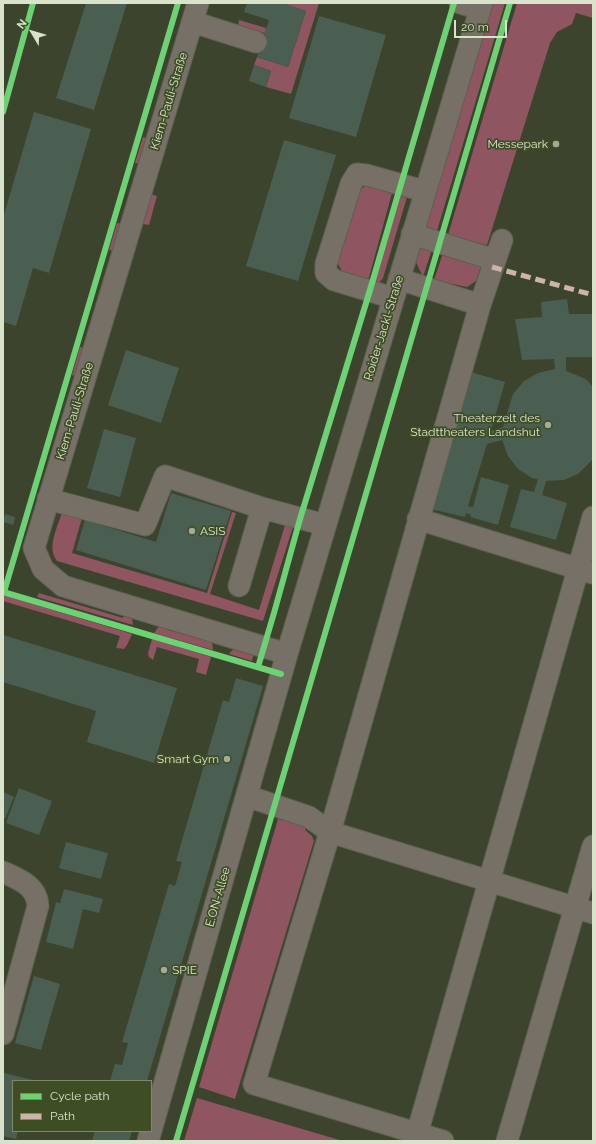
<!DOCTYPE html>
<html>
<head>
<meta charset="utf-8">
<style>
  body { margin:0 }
  #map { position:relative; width:596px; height:1144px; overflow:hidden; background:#3c442e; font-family:Raleway,sans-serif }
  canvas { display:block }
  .frame { position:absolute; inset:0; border:4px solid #d9e3cc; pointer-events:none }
  .legend { position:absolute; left:12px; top:1080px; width:140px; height:52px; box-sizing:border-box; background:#3f4d25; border:1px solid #7d8968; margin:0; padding:5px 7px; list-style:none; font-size:12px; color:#d9e3cc }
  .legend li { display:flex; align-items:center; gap:8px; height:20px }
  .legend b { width:20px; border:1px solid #7d8968 }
  .north { position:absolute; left:12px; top:12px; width:40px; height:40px; -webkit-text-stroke:3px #3f4d25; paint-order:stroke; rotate:308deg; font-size:11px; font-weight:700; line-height:16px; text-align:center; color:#d9e3cc }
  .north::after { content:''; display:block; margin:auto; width:14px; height:18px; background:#d9e3cc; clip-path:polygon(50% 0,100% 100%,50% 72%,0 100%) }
  .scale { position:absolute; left:454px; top:20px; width:53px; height:18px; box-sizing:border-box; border:2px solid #d9e3cc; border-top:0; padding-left:5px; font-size:12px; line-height:14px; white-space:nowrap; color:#d9e3cc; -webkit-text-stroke:3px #3f4d25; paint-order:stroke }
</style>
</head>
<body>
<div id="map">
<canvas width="596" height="1144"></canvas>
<div class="frame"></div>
<ul class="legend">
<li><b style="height:5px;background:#6cd273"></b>Cycle path</li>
<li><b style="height:5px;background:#ceb3a9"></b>Path</li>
</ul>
<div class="north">N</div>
<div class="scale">20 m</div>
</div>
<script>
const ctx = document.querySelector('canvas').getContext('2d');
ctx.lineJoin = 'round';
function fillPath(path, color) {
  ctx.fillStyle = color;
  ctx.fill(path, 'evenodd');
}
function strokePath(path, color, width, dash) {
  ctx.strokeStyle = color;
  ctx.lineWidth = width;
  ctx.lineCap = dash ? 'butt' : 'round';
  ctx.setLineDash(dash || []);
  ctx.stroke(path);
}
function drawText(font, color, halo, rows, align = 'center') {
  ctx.font = font + ' Raleway,sans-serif';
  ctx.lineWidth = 3.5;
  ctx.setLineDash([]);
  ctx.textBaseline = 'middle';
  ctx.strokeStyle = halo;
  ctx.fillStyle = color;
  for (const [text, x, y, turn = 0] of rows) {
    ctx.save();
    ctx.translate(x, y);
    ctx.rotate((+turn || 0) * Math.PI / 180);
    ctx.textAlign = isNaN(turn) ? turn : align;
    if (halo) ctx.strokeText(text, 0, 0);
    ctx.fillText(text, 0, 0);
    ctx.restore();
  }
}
const green = new Path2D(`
  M 282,3 L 319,3 L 291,94 L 266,87 L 271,71 L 254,65 L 257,57 L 288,67 L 306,11 Z
  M 490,3 L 505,3 L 437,231 L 425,226 Z
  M 517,3 L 593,3 L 593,18 L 576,13 L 572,24 L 557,32 L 550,43 L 487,245 L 448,235 Z
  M 239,20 L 266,28 L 265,33 L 238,26 Z
  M 143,137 L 148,139 L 141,164 L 135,163 Z
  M 365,186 L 371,186 L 392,193 L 368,281 L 343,273 L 337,262 L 360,190 Z
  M 150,194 L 157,196 L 149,225 L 143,224 Z
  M 401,195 L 407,197 L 383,278 L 379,283 L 374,284 Z
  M 117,223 L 123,224 L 115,251 L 109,250 Z
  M 423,247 L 432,249 L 423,277 L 415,260 L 419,249 Z
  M 443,253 L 482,263 L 476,281 L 467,287 L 434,280 Z
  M 80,347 L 86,349 L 78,377 L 72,375 Z
  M 62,512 L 82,518 L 72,553 L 207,593 L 232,512 L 236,513 L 210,594 L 259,610 L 285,525 L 293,527 L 263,621 L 57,561 C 46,547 58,527 62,512 Z
  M 39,593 L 123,618 L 125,611 L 132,618 L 133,625 L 37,597 Z
  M 3,595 L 132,634 L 127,645 L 124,649 L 116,648 L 120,636 L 3,601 Z
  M 169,623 L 168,630 L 200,639 L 203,633 L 212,641 L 213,650 L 154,633 L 160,625 Z
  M 152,639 L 211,657 L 206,675 L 196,672 L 199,659 L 157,647 L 153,660 L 149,657 L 148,653 Z
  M 235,647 L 255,649 L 252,661 L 229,654 Z
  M 278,819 L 306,825 L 305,830 L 312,836 L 314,841 L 235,1099 L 199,1087 Z
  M 197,1098 L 343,1141 L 184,1141 Z`);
const building = new Path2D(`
  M 86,3 L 127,3 L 94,110 L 56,98 Z
  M 247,3 L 282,3 L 306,11 L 288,67 L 257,57 L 269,20 L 244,12 Z
  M 319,16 L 386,35 L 356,137 L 289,118 Z
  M 254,65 L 271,71 L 266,87 L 249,81 Z
  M 34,112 L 91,129 L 49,273 L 33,268 L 16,326 L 3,322 L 3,218 Z
  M 284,140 L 336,155 L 298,281 L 246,266 Z
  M 567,299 L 569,314 L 593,314 L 593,357 L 566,357 L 566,371 L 586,379 L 593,387 L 593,459 L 578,474 L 564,480 L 546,481 L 542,495 L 567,503 L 556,540 L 510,527 L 521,489 L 534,492 L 538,479 L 532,478 L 518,469 L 508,456 L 502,440 L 487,444 L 468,506 L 473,507 L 481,477 L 509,485 L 498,525 L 470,517 L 471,515 L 466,513 L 465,517 L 430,509 L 467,371 L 505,382 L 491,431 L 503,427 L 513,394 L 524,381 L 538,373 L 555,369 L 554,359 L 522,360 L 515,319 L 542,317 L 541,302 Z
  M 126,350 L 179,368 L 161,423 L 108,405 Z
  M 104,429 L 136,438 L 120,497 L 87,488 Z
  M 171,493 L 231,511 L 206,590 L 76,550 L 85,520 L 156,542 Z
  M 5,514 L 15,517 L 13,525 L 3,522 Z
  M 3,635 L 177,688 L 154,763 L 87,742 L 96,711 L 3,682 Z
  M 236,678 L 263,686 L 147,1081 L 110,1081 L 115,1064 L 122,1065 L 128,1043 L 122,1042 L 169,884 L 175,886 L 182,862 L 176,861 L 223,700 L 229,702 Z
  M 19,788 L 52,801 L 39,835 L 6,823 Z
  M 3,792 L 14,797 L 5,819 L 3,818 Z
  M 66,842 L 108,853 L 101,879 L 59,868 Z
  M 64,889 L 103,899 L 99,913 L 83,909 L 73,949 L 46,942 L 56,902 L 60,903 Z
  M 34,976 L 60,984 L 41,1050 L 15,1043 Z
  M 4,1073 L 33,1080 L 13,1081 L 13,1131 L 18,1131 L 16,1139 L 3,1136 Z
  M 95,1131 L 132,1131 L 129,1141 L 92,1141 Z`);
const minor = new Path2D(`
  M 198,3 L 34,548 L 43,569 L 63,586 L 287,654
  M 460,3 L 480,9
  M 193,22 L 256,42
  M 412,234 L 495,260
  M 399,279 L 480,305
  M 393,298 L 334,280 L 326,273 L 326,264 L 351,184 L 357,174 L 367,175 L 424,191
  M 48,499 L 145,525 L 165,476 L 262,508 L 325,525
  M 418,519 L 592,573
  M 239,586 L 262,508
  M 247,796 L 309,817 L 330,832 L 593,913
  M 3,872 C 19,879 37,886 38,906 L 3,1034
  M 417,1134 L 593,517
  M 148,1141 L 287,654 L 482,3
  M 443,1141 L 254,1084 L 330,832 L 480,305 L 502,240
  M 507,1141 L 593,846`);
const quiet = new Path2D(`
  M 492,267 L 593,295`);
const cycleway = new Path2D(`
  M 3,112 L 33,3
  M 3,592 L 281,674
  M 4,592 L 178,3
  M 258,667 L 274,613 L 300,519 L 370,290 L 454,3
  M 176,1141 L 510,3`);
const markers = [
  [556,144,4,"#a2ab95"],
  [548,425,4,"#a2ab95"],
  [192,531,4,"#a2ab95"],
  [227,759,4,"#a2ab95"],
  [164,970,4,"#a2ab95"]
];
const streetNames = [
  ["Kiem-Pauli-Straße",169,101,-73],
  ["Roider-Jackl-Straße",384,328,-73],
  ["Kiem-Pauli-Straße",75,411,-73],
  ["E.ON-Allee",218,897,-74]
];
const poiNames = [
  ["Messepark",548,144],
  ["Theaterzelt des",540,418],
  ["Stadttheaters Landshut",540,432],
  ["ASIS",200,531,"left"],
  ["Smart Gym",219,759],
  ["SPIE",172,970,"left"]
];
fillPath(green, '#8f5560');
fillPath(building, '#4a5e51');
strokePath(minor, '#5b624f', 23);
strokePath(minor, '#767066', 21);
strokePath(quiet, '#ceb3a9', 5, [10, 5]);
strokePath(cycleway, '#6cd273', 6);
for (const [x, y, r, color] of markers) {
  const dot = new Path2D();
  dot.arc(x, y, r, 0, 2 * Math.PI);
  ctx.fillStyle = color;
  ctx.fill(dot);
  strokePath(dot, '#3f4d25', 1.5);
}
drawText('12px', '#d9e3cc', '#3f4d25', streetNames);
drawText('12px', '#d9e3cc', '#3f4d25', poiNames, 'right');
</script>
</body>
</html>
